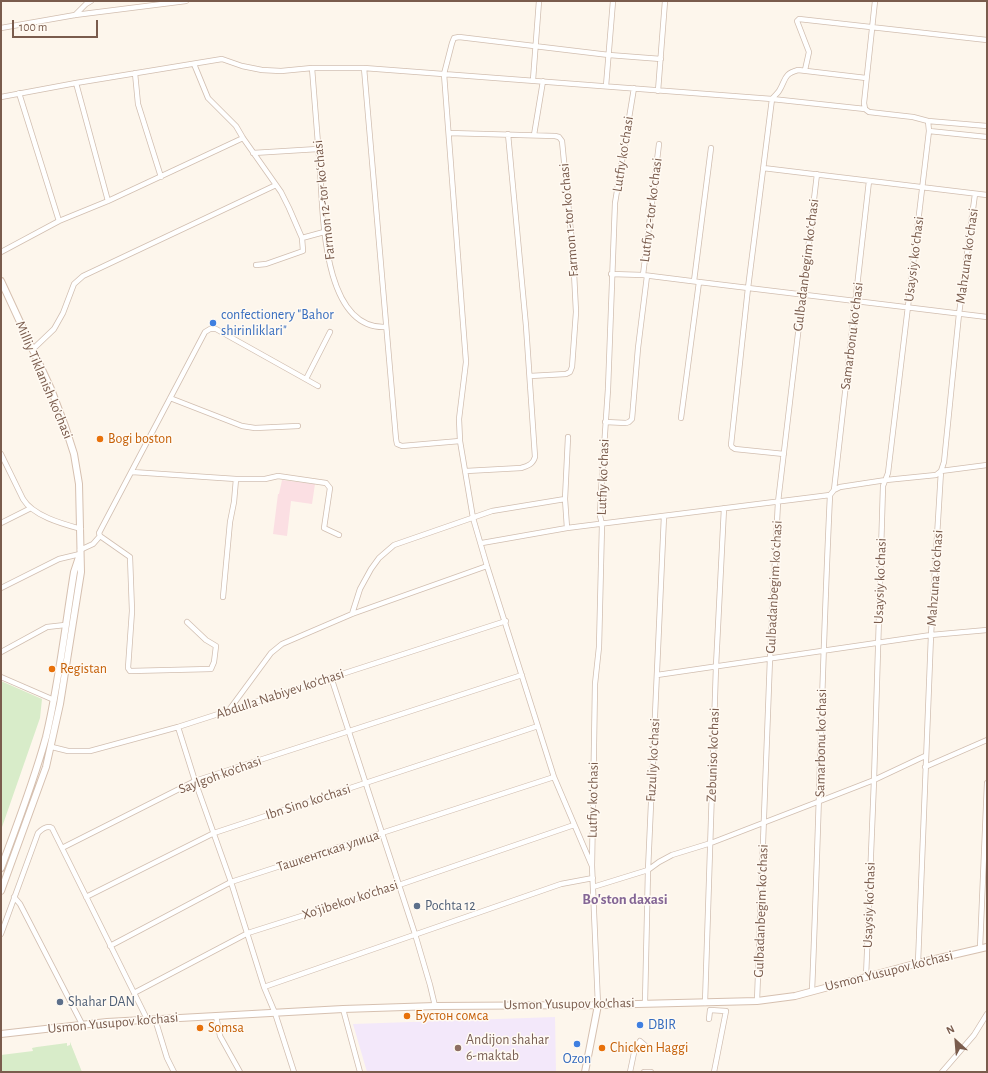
<!DOCTYPE html>
<html>
<head>
<meta charset="utf-8">
<style>
  body { margin:0 }
  #map { position:relative; width:988px; height:1073px; overflow:hidden; background:#fdf6ec; font-family:"Alegreya Sans",sans-serif }
  canvas { display:block }
  .frame { position:absolute; inset:0; border:2px solid #7a5c4d; pointer-events:none }
  .north { position:absolute; left:936px; top:1021px; width:40px; height:40px; -webkit-text-stroke:3px #fffaf3; paint-order:stroke; rotate:334deg; font-size:11px; font-weight:700; line-height:16px; text-align:center; color:#7a5c4d }
  .north::after { content:''; display:block; margin:auto; width:14px; height:18px; background:#7a5c4d; clip-path:polygon(50% 0,100% 100%,50% 72%,0 100%) }
  .scale { position:absolute; left:12px; top:20px; width:86px; height:18px; box-sizing:border-box; border:2px solid #7a5c4d; border-top:0; padding-left:5px; font-size:12px; line-height:14px; white-space:nowrap; color:#7a5c4d; -webkit-text-stroke:3px #fffaf3; paint-order:stroke }
</style>
</head>
<body>
<div id="map">
<canvas width="988" height="1073"></canvas>
<div class="frame"></div>
<div class="north">N</div>
<div class="scale">100 m</div>
</div>
<script>
const ctx = document.querySelector('canvas').getContext('2d');
ctx.lineJoin = 'round';
function fillPath(path, color) {
  ctx.fillStyle = color;
  ctx.fill(path, 'evenodd');
}
function strokePath(path, color, width, dash) {
  ctx.strokeStyle = color;
  ctx.lineWidth = width;
  ctx.lineCap = dash ? 'butt' : 'round';
  ctx.setLineDash(dash || []);
  ctx.stroke(path);
}
function drawText(font, color, halo, rows, align = 'center') {
  ctx.font = font + ' "Alegreya Sans",sans-serif';
  ctx.lineWidth = 3;
  ctx.setLineDash([]);
  ctx.textBaseline = 'middle';
  ctx.strokeStyle = halo;
  ctx.fillStyle = color;
  for (const [text, x, y, turn = 0] of rows) {
    ctx.save();
    ctx.translate(x, y);
    ctx.rotate((+turn || 0) * Math.PI / 180);
    ctx.textAlign = isNaN(turn) ? turn : align;
    if (halo) ctx.strokeText(text, 0, 0);
    ctx.fillText(text, 0, 0);
    ctx.restore();
  }
}
const education = new Path2D(`
  M 555,1017 L 556,1072 L 367,1072 L 353,1024 Z`);
const medical = new Path2D(`
  M 282,480 L 315,484 L 312,504 L 291,501 L 287,536 L 273,534 L 278,494 L 279,494 Z`);
const green = new Path2D(`
  M 1,681 L 42,699 L 40,718 L 1,830 Z
  M 70,1042 L 82,1072 L 1,1072 L 1,1055 L 33,1051 L 32,1048 L 37,1047 L 67,1043 L 67,1046 L 70,1045 Z`);
const street = new Path2D(`
  M 875,1 L 864,103 L 865,109 L 869,112 L 913,117 L 928,121 L 987,126
  M 75,15 L 86,4 L 91,1
  M 1,28 L 75,15 L 186,1
  M 194,64 L 208,98 L 236,126 L 243,138 L 281,192 L 289,208 L 302,238 L 303,251 L 266,264 L 256,265
  M 312,68 C 315,102 317,135 320,169 C 323,212 322,330 386,327
  M 364,68 L 396,439 L 397,444 L 402,446 L 460,441
  M 805,70 L 809,52 L 797,21 L 799,19 L 987,40
  M 135,73 L 138,104 L 161,177
  M 533,80 L 539,1
  M 76,83 L 108,201
  M 606,86 L 613,1
  M 658,91 L 665,1
  M 19,93 L 59,221
  M 1,97 L 76,83 L 222,59 L 242,66 L 262,70 L 281,71 L 312,68 L 364,68 L 772,99 L 748,288 L 731,445 L 732,447 L 735,449 L 784,454
  M 772,99 C 774,96 777,94 779,91 C 786,80 783,74 798,70 L 866,78
  M 772,99 L 865,109
  M 929,131 L 987,137
  M 449,133 L 555,136 L 559,137 L 562,141 L 573,253 L 576,312 L 572,367 L 570,372 L 566,374 L 530,376
  M 534,135 L 543,81
  M 253,153 L 318,149
  M 763,168 L 987,195
  M 302,238 L 324,232
  M 1,252 L 59,221 L 108,201 L 243,138
  M 611,274 L 643,275 L 699,282 L 987,317
  M 643,275 L 659,144
  M 694,281 L 711,148
  M 32,350 L 54,329 L 63,313 L 74,284 L 83,276 L 276,185
  M 306,379 L 330,332
  M 170,398 L 242,426 L 255,428 L 298,426
  M 681,418 L 699,282
  M 605,422 L 626,423 L 629,422 L 632,419 L 638,348 L 647,276
  M 1,454 L 23,499 C 33,516 63,524 81,529
  M 466,471 L 521,468 C 528,466 533,464 535,457 L 526,326 L 508,134
  M 132,472 L 236,479 L 265,479 L 278,476 L 326,483 L 330,488 L 324,528 L 339,535
  M 834,490 L 869,181
  M 1,523 L 31,508
  M 567,528 L 565,499 L 568,437
  M 482,543 L 567,528 L 830,495 L 834,490 L 840,487 L 886,480 L 936,475 L 941,471 L 987,465
  M 80,550 L 93,544 L 100,536
  M 1,588 L 59,559 L 80,554
  M 223,597 L 230,522 L 234,502 L 236,479
  M 352,614 L 360,589 L 371,569 L 379,558 L 394,545 L 492,511 L 565,499
  M 187,622 L 206,640 L 216,646 L 214,662 L 211,669 L 130,671 L 128,668 L 132,611 L 130,557 L 100,536 L 99,533 L 205,332 L 210,329 L 216,329 L 318,386
  M 1,652 L 47,627 L 65,625
  M 657,675 L 931,635 L 987,630
  M 1,677 L 54,700
  M 331,677 L 415,934 L 430,985 L 435,1006
  M 229,710 L 271,653 L 282,644 L 352,614 L 487,566
  M 178,727 L 195,781 L 231,882 L 264,987 L 275,1013 L 294,1072
  M 52,747 L 68,751 L 90,751 L 178,727 L 506,621
  M 925,767 L 987,740
  M 62,848 L 195,781 L 522,675
  M 592,866 L 554,777 L 487,566 L 473,518 L 460,441 L 459,419 L 466,362 L 444,74 L 452,43 L 454,38 L 459,37 L 609,55 L 661,59
  M 593,887 L 648,870 L 659,862 L 672,855 L 711,843 L 820,801 L 874,780 L 925,756
  M 14,897 L 20,904 L 82,1024
  M 86,897 L 214,833 L 538,726
  M 1,934 L 38,833 C 42,829 47,825 52,828 L 147,1019
  M 110,946 L 231,882 L 554,777
  M 980,948 L 987,783
  M 918,963 L 931,635 L 941,471 L 944,462 L 959,314 L 975,194
  M 866,977 L 874,780 L 883,486 L 888,473 L 929,131 L 928,121
  M 264,987 L 561,884 L 593,878
  M 812,991 C 819,826 822,661 830,495
  M 134,993 L 248,933 L 399,885 L 574,825
  M 757,1001 L 770,658 L 778,502 L 817,174
  M 645,1003 L 648,870 L 664,516
  M 705,1003 L 716,666 L 724,508
  M 598,1005 L 592,866 L 595,684 L 599,647 L 602,524 L 600,516 L 601,492 L 608,389 L 615,203 L 634,88
  M 343,1009 L 360,1072
  M 216,1016 L 220,1036 L 240,1072
  M 155,1019 L 167,1058 L 174,1072
  M 709,1019 L 710,1010 L 726,1011 L 714,1072
  M 630,1072 L 635,1048 L 640,1041 L 648,1048
  M 644,1072 L 651,1072
  M 942,1072 L 974,1035 L 987,1014`);
const secondary = new Path2D(`
  M 1,281 L 51,389 L 65,426 L 74,454 L 79,484 L 81,572 L 60,704 L 46,767 L 1,891
  M 1,868 C 17,825 34,781 46,737 C 59,683 65,627 74,572 L 79,557
  M 1,1034 L 107,1022 L 343,1009 L 435,1006 L 598,1005 L 757,1001 L 795,996 L 918,963 L 987,947
  M 585,1072 L 598,1005`);
const markers = [
  [213,323,4,"#3f7fe0"],
  [100,439,4,"#e8710a"],
  [52,669,4,"#e8710a"],
  [417,906,4,"#5c6f8a"],
  [60,1002,4,"#5c6f8a"],
  [407,1016,4,"#e8710a"],
  [640,1025,4,"#3f7fe0"],
  [200,1028,4,"#e8710a"],
  [577,1044,4,"#3f7fe0"],
  [458,1048,4,"#8d6e63"],
  [602,1048,4,"#e8710a"]
];
const streetNames = [
  ["Lutfiy koʻchasi",623,154,-81],
  ["Farmon 12-tor koʻchasi",324,200,-96],
  ["Lutfiy 2-tor koʻchasi",651,210,-83],
  ["Farmon 1-tor koʻchasi",569,220,-95],
  ["Mahzuna koʻchasi",967,256,-82],
  ["Usaysiy koʻchasi",914,259,-83],
  ["Gulbadanbegim koʻchasi",806,265,-83],
  ["Samarbonu koʻchasi",852,336,-83],
  ["Milliy Tiklanish ko'chasi",44,380,67],
  ["Lutfiy koʻchasi",603,477,-88],
  ["Mahzuna koʻchasi",935,578,-86],
  ["Usaysiy koʻchasi",880,581,-88],
  ["Gulbadanbegim koʻchasi",774,587,-87],
  ["Abdulla Nabiyev ko'chasi",280,694,-18],
  ["Samarbonu koʻchasi",821,743,-89],
  ["Zebuniso ko'chasi",713,755,-88],
  ["Fuzuliy koʻchasi",653,760,-87],
  ["Saylgoh ko'chasi",220,775,-20],
  ["Lutfiy koʻchasi",593,800,-89],
  ["Ibn Sino ko'chasi",308,802,-18],
  ["Ташкентская улица",328,851,-18],
  ["Xo'jibekov ko'chasi",350,900,-18],
  ["Usaysiy koʻchasi",869,905,-88],
  ["Gulbadanbegim koʻchasi",761,911,-88],
  ["Usmon Yusupov ko'chasi",889,971,-14],
  ["Usmon Yusupov ko'chasi",569,1004,-1],
  ["Usmon Yusupov ko'chasi",113,1023,-5]
];
const shopNames = [
  ["confectionery \"Bahor",221,315],
  ["shirinliklari\"",221,331],
  ["DBIR",648,1025],
  ["Ozon",577,1059,"center"]
];
const foodNames = [
  ["Bogi boston",108,439],
  ["Registan",60,669],
  ["Бустон сомса",415,1016],
  ["Somsa",208,1028],
  ["Chicken Haggi",610,1048]
];
const serviceNames = [
  ["Pochta 12",425,906],
  ["Shahar DAN",68,1002]
];
const educationNames = [
  ["Andijon shahar",466,1040],
  ["6-maktab",466,1056]
];
const neighbourhoodNames = [
  ["Bo'ston daxasi",625,899]
];
fillPath(education, '#f3e8fa');
fillPath(medical, '#fbdfe3');
fillPath(green, '#d8ecc9');
strokePath(street, '#d1beb0', 6);
strokePath(secondary, '#d6c0b0', 8);
strokePath(street, '#fff', 4.5);
strokePath(secondary, '#fff', 6);
for (const [x, y, r, color] of markers) {
  const dot = new Path2D();
  dot.arc(x, y, r, 0, 2 * Math.PI);
  ctx.fillStyle = color;
  ctx.fill(dot);
  strokePath(dot, '#fffaf3', 1.5);
}
drawText('14px', '#7a5c4d', '#fffaf3', streetNames);
drawText('14px', '#366cbe', '#fffaf3', shopNames, 'left');
drawText('14px', '#c56008', '#fffaf3', foodNames, 'left');
drawText('14px', '#4e5e75', '#fffaf3', serviceNames, 'left');
drawText('14px', '#785e54', '#fffaf3', educationNames, 'left');
drawText('bold 15px', '#846695', '#fffaf3', neighbourhoodNames);
</script>
</body>
</html>
